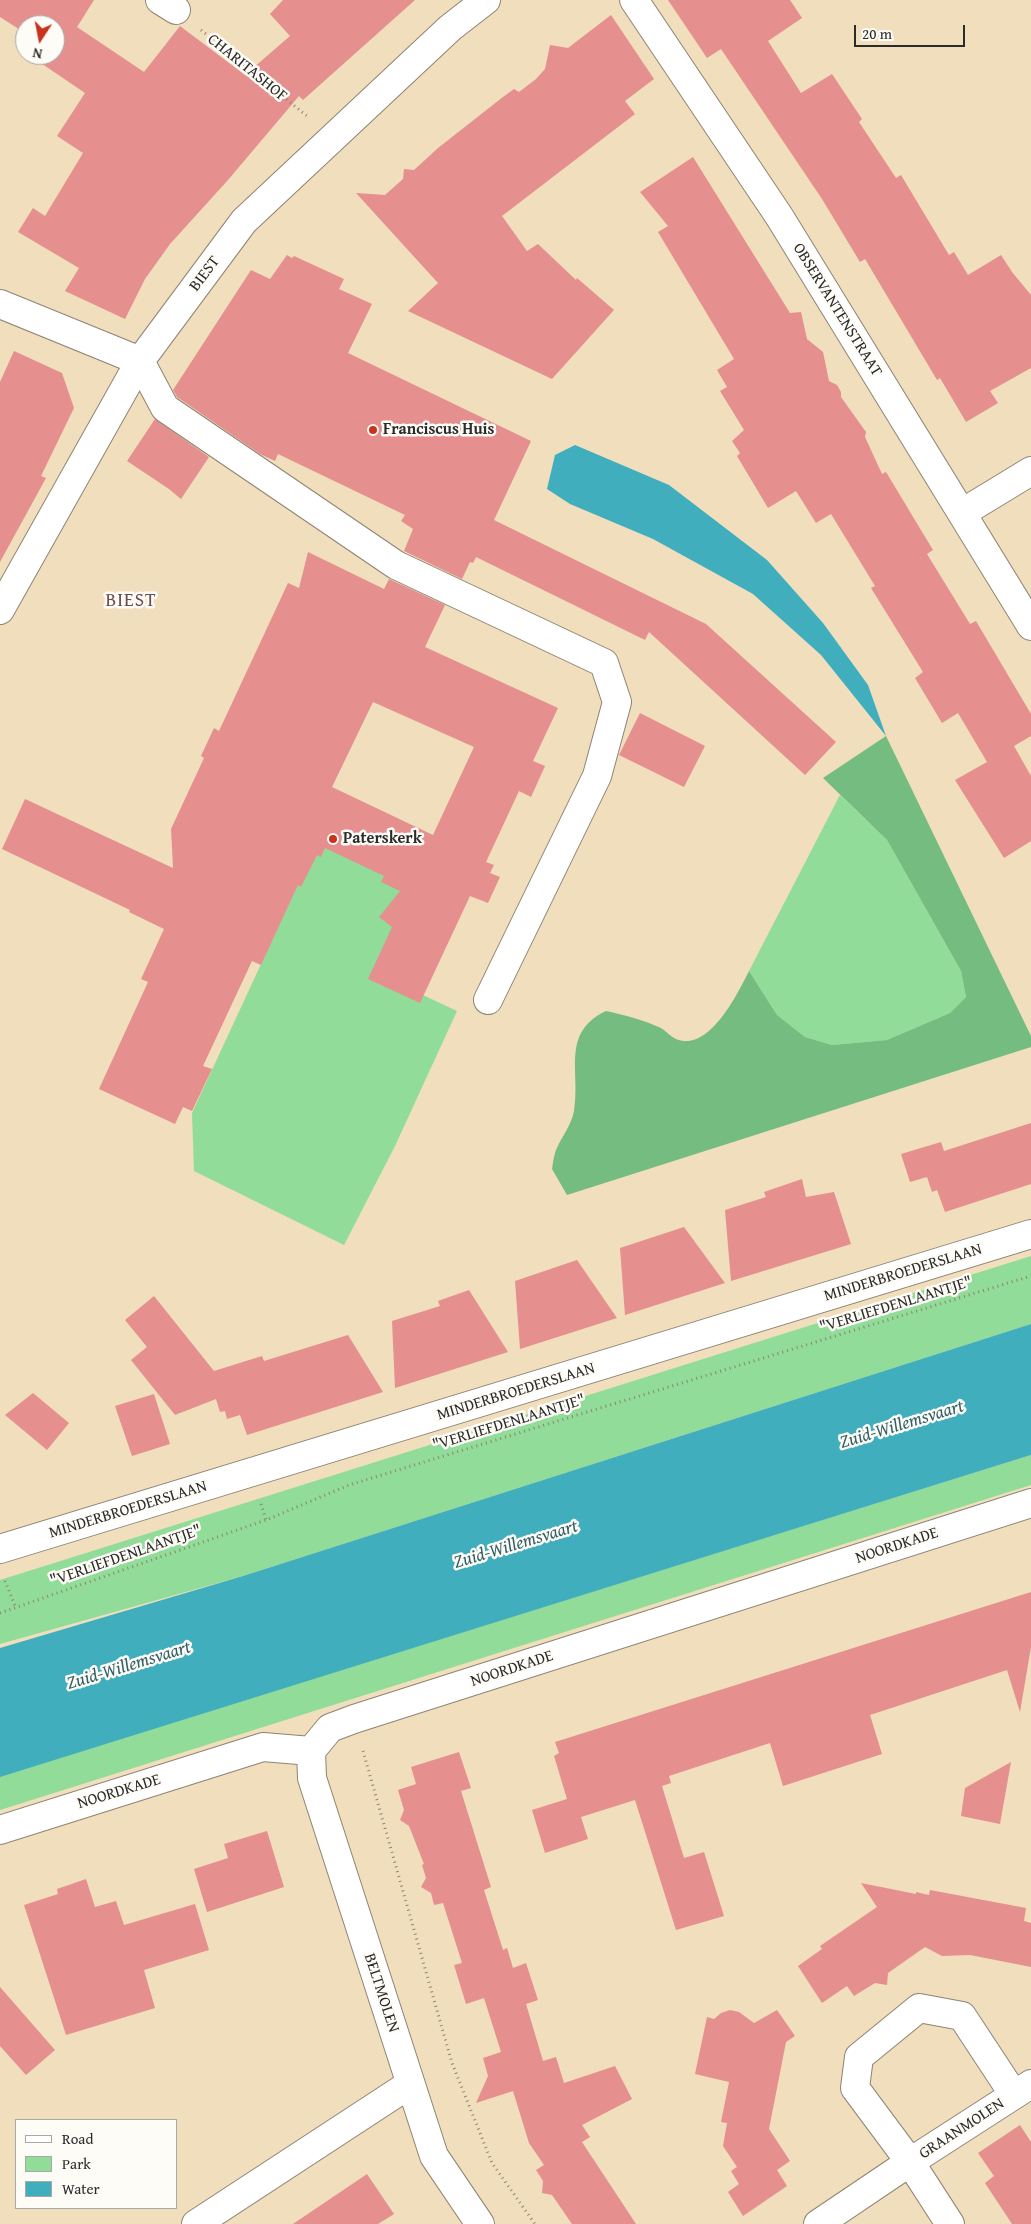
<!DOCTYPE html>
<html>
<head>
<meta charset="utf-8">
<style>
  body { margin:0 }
  #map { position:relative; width:1031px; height:2224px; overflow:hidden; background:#f0debd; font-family:"Gentium Book Plus",serif }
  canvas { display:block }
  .legend { position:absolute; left:15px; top:2119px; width:162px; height:90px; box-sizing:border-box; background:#fdfcf7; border:1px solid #a9a8a5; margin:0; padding:6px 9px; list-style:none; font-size:15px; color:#2b2b2b }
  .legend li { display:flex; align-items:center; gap:10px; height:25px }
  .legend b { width:25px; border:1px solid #a9a8a5 }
  .north { position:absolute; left:15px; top:15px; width:50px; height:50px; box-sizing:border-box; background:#fdfcf7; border:1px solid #a9a8a5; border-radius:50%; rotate:191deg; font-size:14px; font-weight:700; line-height:20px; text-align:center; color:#2b2b2b }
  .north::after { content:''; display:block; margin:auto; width:18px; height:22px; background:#c8321e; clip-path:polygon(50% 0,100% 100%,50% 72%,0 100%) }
  .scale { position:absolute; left:854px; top:25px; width:111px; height:22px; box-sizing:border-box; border:2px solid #2b2b2b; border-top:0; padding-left:6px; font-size:15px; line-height:18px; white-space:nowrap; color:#2b2b2b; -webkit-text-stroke:4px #fdfcf7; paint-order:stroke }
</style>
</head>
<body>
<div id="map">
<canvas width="1031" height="2224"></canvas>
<ul class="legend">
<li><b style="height:6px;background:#fff"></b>Road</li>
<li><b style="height:14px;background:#90dc98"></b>Park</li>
<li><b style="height:14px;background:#41aebe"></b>Water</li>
</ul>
<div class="north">N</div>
<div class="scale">20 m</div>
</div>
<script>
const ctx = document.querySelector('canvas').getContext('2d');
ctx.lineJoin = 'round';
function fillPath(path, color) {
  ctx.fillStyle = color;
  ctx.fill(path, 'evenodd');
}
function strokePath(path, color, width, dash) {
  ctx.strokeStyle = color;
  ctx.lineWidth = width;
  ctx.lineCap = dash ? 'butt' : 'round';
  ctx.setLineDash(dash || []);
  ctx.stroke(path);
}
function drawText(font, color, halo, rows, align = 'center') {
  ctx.font = font + ' "Gentium Book Plus",serif';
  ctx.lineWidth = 5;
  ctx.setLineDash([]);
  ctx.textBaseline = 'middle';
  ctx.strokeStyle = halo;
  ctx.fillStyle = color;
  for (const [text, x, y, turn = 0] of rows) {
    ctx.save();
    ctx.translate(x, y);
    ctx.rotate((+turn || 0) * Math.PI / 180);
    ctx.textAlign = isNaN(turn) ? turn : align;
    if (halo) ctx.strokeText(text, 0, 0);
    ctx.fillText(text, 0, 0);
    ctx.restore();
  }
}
const green = new Path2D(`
  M 840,795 L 887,840 L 961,971 L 966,997 L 950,1013 L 887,1040 L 832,1045 L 805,1037 L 777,1015 L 749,971 Z
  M 319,839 L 415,887 L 376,973 L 457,1011 L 395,1146 L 344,1245 L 194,1171 L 192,1113 Z
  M 1031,1256 L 1031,1324 L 243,1576 L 0,1644 L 0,1580 Z
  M 1031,1455 L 1031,1485 L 0,1810 L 0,1776 Z`);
const forest = new Path2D(`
  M 886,736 L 1031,1036 L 1031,1047 L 567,1195 L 552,1169 C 553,1163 554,1155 556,1150 C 562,1136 571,1126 574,1111 C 581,1072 560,1033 606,1011 C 624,1015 644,1020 661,1028 C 666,1031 671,1037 676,1039 C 709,1053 738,993 749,971 L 777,1015 L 805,1037 L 832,1045 L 887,1040 L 950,1013 L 966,997 L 961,971 L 887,840 L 823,778 Z`);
const water = new Path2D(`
  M 575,445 L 669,485 L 767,560 L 823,623 L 868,685 L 886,736 L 821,655 L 753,594 L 653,539 L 570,504 L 547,489 L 555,455 Z
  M 1031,1324 L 1031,1455 L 0,1777 L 0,1648 L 243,1576 Z`);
const building = new Path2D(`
  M 0,0 L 94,0 L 77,27 L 144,72 L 180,26 L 245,75 L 290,36 L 270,14 L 283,0 L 415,0 L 303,100 L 299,96 L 228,180 L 170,244 L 145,279 L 125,319 L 65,291 L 79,268 L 18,232 L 33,208 L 45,216 L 83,153 L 57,136 L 85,93 L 29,55 L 55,55 L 55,25 L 25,25 L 25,33 L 0,17 Z
  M 668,0 L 790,0 L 802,18 L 768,41 L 801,93 L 832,74 L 862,119 L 859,122 L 896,178 L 901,175 L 949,255 L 954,252 L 968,275 L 1001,255 L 1012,272 L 1031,295 L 1031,368 L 990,391 L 998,403 L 966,422 L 940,378 L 937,380 L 865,259 L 860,262 L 822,199 L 721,49 L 707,58 Z
  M 611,15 L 654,79 L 625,101 L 635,114 L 502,216 L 527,251 L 538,244 L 576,280 L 577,278 L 614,310 L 552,379 L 408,311 L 438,283 L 356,193 L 385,195 L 403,179 L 404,169 L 414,170 L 438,148 L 503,97 L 514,89 L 519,92 L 536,79 L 545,69 L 550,45 L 568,48 Z
  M 693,157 L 790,313 L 801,312 L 807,339 L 823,352 L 829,381 L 837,385 L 841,392 L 841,397 L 866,432 L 865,437 L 882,474 L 886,472 L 933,550 L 927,554 L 970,624 L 976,621 L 1031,714 L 1031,736 L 1014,746 L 1031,776 L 1031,841 L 1004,858 L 955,780 L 987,762 L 958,713 L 942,723 L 915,678 L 923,672 L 871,588 L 875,586 L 831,514 L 816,523 L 796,491 L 768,508 L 737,456 L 740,453 L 732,441 L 744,430 L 720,391 L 727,387 L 717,370 L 734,359 L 658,232 L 668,226 L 640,192 Z
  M 287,255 L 292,258 L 294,256 L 344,279 L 339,289 L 372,304 L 348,353 L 531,441 L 494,520 L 706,624 L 836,742 L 805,775 L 649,632 L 645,640 L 476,557 L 473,563 L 470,562 L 462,579 L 404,551 L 413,529 L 401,521 L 405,515 L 278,454 L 275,461 L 260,454 L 177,397 L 173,390 L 251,270 L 270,279 Z
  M 14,351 L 62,373 L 74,408 L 41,476 L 46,478 L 0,562 L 0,382 Z
  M 155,419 L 209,457 L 181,499 L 169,489 L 127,461 Z
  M 308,552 L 384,589 L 389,579 L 445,605 L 425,647 L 558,708 L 533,761 L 545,766 L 531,797 L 519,791 L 486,862 L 494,865 L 490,873 L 500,877 L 488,903 L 470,896 L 420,1003 L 368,979 L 392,927 L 379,917 L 400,891 L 381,882 L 384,876 L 325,848 L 321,857 L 317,855 L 301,887 L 298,885 L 261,965 L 252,961 L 203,1066 L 212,1069 L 192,1111 L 183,1107 L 175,1124 L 99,1089 L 148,982 L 141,979 L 164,929 L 129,912 L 130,910 L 2,849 L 25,799 L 173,868 L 171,829 L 204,758 L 201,756 L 214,728 L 219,731 L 288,583 L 299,588 ZM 373,702 L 474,747 L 433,835 L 332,787 Z
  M 640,713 L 705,746 L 684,787 L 619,755 Z
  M 1031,1123 L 1031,1184 L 945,1212 L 937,1190 L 932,1192 L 927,1177 L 910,1182 L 901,1154 L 941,1142 L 944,1151 Z
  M 802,1179 L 806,1197 L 834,1192 L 851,1244 L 731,1281 L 725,1210 L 766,1197 L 764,1192 Z
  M 684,1227 L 725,1283 L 625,1315 L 620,1248 Z
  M 577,1260 L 617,1318 L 520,1349 L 515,1281 Z
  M 469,1290 L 508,1352 L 395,1388 L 392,1321 L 440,1306 L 438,1301 Z
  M 154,1296 L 214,1371 L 262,1356 L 264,1361 L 348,1335 L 383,1392 L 247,1435 L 240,1415 L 227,1419 L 225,1411 L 220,1412 L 216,1399 L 175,1415 L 131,1360 L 147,1347 L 125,1320 Z
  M 33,1393 L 69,1423 L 47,1450 L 5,1415 Z
  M 154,1394 L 170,1444 L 132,1456 L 115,1406 Z
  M 1031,1592 L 1031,1647 L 1020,1712 L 1007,1670 L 870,1715 L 882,1754 L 783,1786 L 770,1743 L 669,1776 L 671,1783 L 662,1786 L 684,1858 L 704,1852 L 724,1916 L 676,1930 L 635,1800 L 581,1817 L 588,1839 L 545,1853 L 532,1810 L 567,1799 L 554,1756 L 559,1753 L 555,1742 Z
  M 459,1752 L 471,1788 L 461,1791 L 491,1887 L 484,1890 L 503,1950 L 507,1948 L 513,1968 L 526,1963 L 538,2000 L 526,2004 L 543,2061 L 556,2057 L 564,2083 L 615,2066 L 632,2099 L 582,2125 L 590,2137 L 582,2142 L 636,2224 L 572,2224 L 552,2195 L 542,2193 L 543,2181 L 536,2170 L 544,2165 L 529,2143 L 513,2091 L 476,2103 L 488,2076 L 483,2058 L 501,2052 L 484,1998 L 466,2004 L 454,1965 L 462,1963 L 443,1903 L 434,1905 L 431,1893 L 421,1887 L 426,1878 L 422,1865 L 424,1864 L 409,1826 L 400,1820 L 404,1810 L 398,1790 L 416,1784 L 411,1767 Z
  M 1011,1762 L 1000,1824 L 961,1816 L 965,1788 Z
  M 267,1831 L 284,1887 L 207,1912 L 194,1869 L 228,1858 L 224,1844 Z
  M 86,1879 L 95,1907 L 116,1901 L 124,1925 L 195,1904 L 209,1950 L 144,1970 L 155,2008 L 66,2035 L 24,1905 L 58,1894 L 57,1889 Z
  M 861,1883 L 916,1894 L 916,1892 L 929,1895 L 930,1890 L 1026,1908 L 1024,1921 L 1031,1923 L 1031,1967 L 970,1955 L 942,1956 L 925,1947 L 888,1973 L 887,1985 L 875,1983 L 854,1996 L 847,1986 L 822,2003 L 798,1966 L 822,1949 L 820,1946 L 877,1907 Z
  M 0,1987 L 55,2050 L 26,2075 L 0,2046 Z
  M 730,2010 L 739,2012 L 754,2023 L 777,2010 L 795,2036 L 786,2042 L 769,2129 L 790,2161 L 777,2170 L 787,2186 L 743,2216 L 728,2192 L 739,2184 L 731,2171 L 737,2167 L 723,2146 L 727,2123 L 721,2122 L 729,2082 L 695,2074 L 707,2017 L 714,2019 L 721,2013 Z
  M 1020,2125 L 1031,2142 L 1031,2224 L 1012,2224 L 985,2183 L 994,2176 L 978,2153 Z
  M 367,2174 L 394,2214 L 378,2224 L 293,2224 Z`);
const path = new Path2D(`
  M 201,30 L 307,116
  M 261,1504 L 266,1520
  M 5,1581 L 16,1608
  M 0,1613 L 266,1520 L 349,1485 L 1031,1276
  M 363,1751 L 452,2063 L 492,2163 L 535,2224`);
const minor = new Path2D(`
  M 160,0 L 176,10
  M 634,0 L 779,216 L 1031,626
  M 0,304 L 140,361 L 165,408 L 396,565 L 604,663 L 617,702 L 597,776 L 488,1000
  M 962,513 L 1031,471
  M 0,610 L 140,361 L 244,221 L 450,28 L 486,0
  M 0,1549 L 1031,1234
  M 311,1751 L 330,1728 L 354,1719 L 1031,1503
  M 311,1751 L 312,1778 L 434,2156 L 480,2224
  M 0,1830 L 263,1747 L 311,1751
  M 196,2224 L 410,2084
  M 818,2224 L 910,2162 L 855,2088 L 859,2057 L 919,2008 L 962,2016 L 1014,2095
  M 950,2224 L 910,2162 L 1031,2084`);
const markers = [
  [373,430,5,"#c8321e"],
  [333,839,5,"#c8321e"]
];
const streetNames = [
  ["CHARITASHOF",247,68,39],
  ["BIEST",205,274,-53],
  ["OBSERVANTENSTRAAT",837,310,58],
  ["MINDERBROEDERSLAAN",903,1273,-17],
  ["\"VERLIEFDENLAANTJE\"",896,1305,-17],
  ["MINDERBROEDERSLAAN",516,1392,-17],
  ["\"VERLIEFDENLAANTJE\"",509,1423,-17],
  ["MINDERBROEDERSLAAN",128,1510,-17],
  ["NOORDKADE",897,1546,-18],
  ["\"VERLIEFDENLAANTJE\"",126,1556,-19],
  ["NOORDKADE",512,1669,-18],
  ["NOORDKADE",119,1792,-17],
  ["BELTMOLEN",381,1993,72],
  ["GRAANMOLEN",962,2129,-33]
];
const poiNames = [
  ["Franciscus Huis",383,430],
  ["Paterskerk",343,839]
];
const waterNames = [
  ["Zuid-Willemsvaart",902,1425,-17],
  ["Zuid-Willemsvaart",516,1545,-17],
  ["Zuid-Willemsvaart",129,1666,-17]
];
const quarterNames = [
  ["BIEST",131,601]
];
fillPath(green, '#90dc98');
fillPath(forest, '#74bc80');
fillPath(water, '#41aebe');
fillPath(building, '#e58f8f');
strokePath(minor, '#8e8474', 30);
strokePath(path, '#8e8474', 3, [1, 4]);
strokePath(minor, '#fff', 28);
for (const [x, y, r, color] of markers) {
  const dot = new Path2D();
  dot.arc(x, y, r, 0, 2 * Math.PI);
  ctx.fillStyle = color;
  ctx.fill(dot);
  strokePath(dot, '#fdfcf7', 2);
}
drawText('16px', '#2b2b2b', '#fdfcf7', streetNames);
drawText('bold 16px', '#2b2b2b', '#fdfcf7', poiNames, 'left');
drawText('italic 18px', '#345f66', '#fdfcf7', waterNames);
ctx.letterSpacing = '1px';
drawText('19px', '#6c4e4e', '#fdfcf7', quarterNames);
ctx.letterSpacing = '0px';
</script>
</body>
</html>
